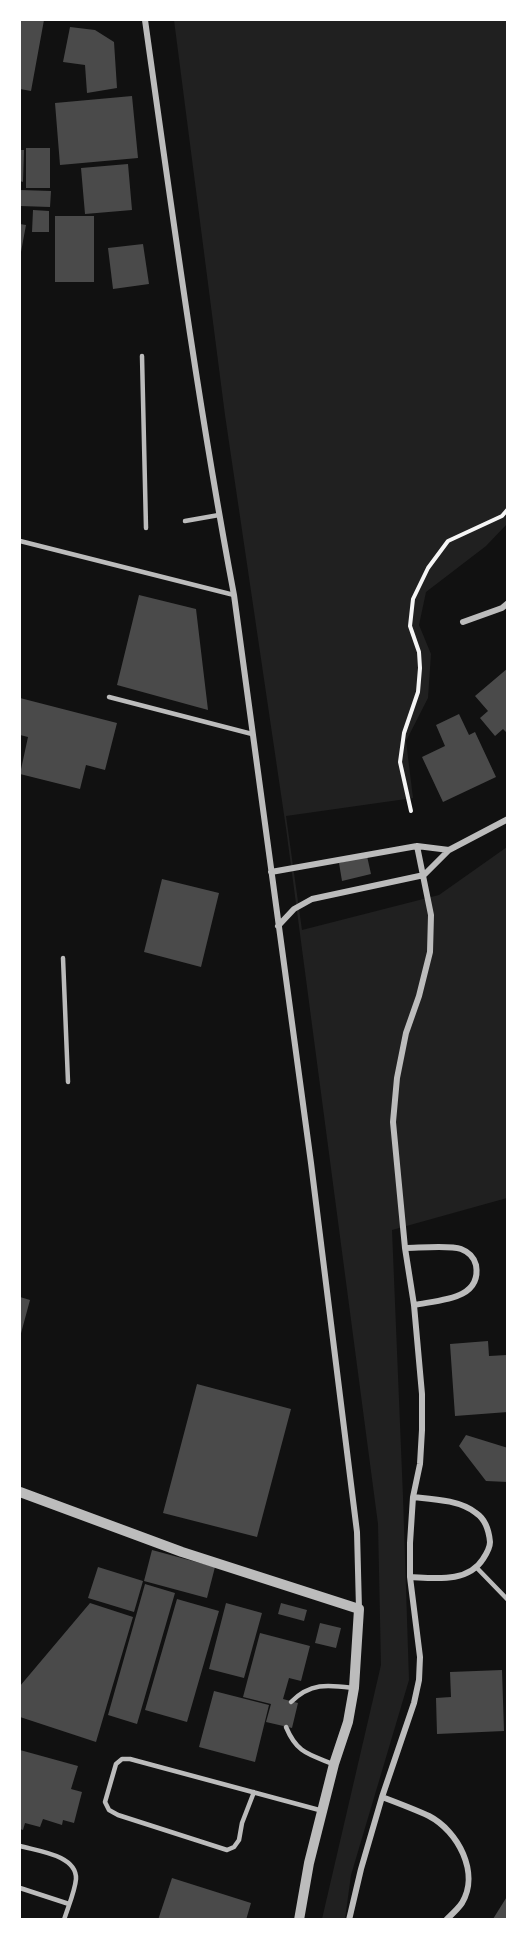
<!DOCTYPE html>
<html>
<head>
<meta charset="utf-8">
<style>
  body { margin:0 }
  #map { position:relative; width:527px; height:1939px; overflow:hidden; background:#111; font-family:Jost,sans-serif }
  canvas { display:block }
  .frame { position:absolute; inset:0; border:21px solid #fff; pointer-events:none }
</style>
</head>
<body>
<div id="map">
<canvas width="527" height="1939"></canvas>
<div class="frame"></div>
</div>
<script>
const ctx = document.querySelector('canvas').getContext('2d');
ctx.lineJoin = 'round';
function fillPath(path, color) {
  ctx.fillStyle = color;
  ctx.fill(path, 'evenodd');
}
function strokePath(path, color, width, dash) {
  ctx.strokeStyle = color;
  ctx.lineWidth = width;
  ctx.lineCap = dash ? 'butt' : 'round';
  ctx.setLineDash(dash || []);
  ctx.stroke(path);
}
const green = new Path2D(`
  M 174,20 L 507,20 L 507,524 L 486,546 L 426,592 L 419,625 L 431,654 L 428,698 L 406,741 L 413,798 L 286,816 L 302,930 L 439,895 L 507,847 L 507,1198 L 392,1230 L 403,1497 L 409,1680 L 351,1875 L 345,1919 L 322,1919 L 381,1665 L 378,1524 L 286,828 L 225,415 Z`);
const building = new Path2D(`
  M 20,20 L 44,20 L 31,91 L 20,89 Z
  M 70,27 L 95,30 L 114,42 L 117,88 L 87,93 L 85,65 L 63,62 Z
  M 132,96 L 138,158 L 60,165 L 55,103 Z
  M 26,148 L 50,148 L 50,188 L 26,188 Z
  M 20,150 L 24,150 L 23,182 L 20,181 Z
  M 128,164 L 132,210 L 85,214 L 81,168 Z
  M 20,190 L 51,191 L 50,207 L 20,206 Z
  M 33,210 L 49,211 L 49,232 L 32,232 Z
  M 55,216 L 94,216 L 94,282 L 55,282 Z
  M 20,224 L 26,225 L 21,252 L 20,252 Z
  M 143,244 L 149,284 L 113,289 L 108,248 Z
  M 139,595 L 196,609 L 208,710 L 117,685 Z
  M 508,668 L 508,734 L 503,729 L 495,736 L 480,718 L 488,711 L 475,696 Z
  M 20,698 L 117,723 L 105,770 L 86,765 L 80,789 L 20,774 L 28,737 L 20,735 Z
  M 459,714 L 469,735 L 475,732 L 496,777 L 443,802 L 422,757 L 445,746 L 436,725 Z
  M 367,856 L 371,874 L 342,881 L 339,863 Z
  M 162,879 L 219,893 L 201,967 L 144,952 Z
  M 20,1297 L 30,1300 L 20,1337 Z
  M 488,1341 L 489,1356 L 507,1355 L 508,1412 L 455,1416 L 450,1344 Z
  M 197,1384 L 291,1409 L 257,1537 L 163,1513 Z
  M 466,1435 L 508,1448 L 508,1482 L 486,1481 L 459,1446 Z
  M 152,1550 L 215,1567 L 207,1598 L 144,1581 Z
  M 98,1567 L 143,1581 L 134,1612 L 88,1598 Z
  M 145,1584 L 175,1593 L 137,1724 L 108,1715 Z
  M 177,1599 L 219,1611 L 187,1722 L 145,1710 Z
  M 90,1603 L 133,1617 L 96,1742 L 20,1717 L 20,1686 Z
  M 226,1603 L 262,1613 L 244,1678 L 209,1669 Z
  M 281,1603 L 307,1610 L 304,1621 L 278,1614 Z
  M 320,1623 L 341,1628 L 336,1648 L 315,1643 Z
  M 260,1633 L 310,1646 L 301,1681 L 289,1678 L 283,1699 L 298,1703 L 292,1728 L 266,1722 L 271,1704 L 243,1697 Z
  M 502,1670 L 504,1731 L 437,1734 L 436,1698 L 451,1697 L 450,1672 Z
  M 214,1691 L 269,1705 L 255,1762 L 199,1747 Z
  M 20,1750 L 78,1766 L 71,1789 L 82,1792 L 74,1823 L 63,1820 L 62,1825 L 43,1819 L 40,1827 L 25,1823 L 23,1830 L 20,1829 Z
  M 172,1878 L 251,1903 L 246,1920 L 158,1920 Z
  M 508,1895 L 508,1920 L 495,1920 L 493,1919 Z`);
const path = new Path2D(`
  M 411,811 L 400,762 L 404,733 L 418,692 L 420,668 L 419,652 L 410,626 L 413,599 L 428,568 L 448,541 L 502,516 L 508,509`);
const service = new Path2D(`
  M 142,356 L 146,528
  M 185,521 L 219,515
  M 20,541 L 234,595
  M 109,697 L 252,734
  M 63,958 L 68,1082
  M 476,1567 L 508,1600
  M 291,1702 C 311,1682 329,1685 354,1688
  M 286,1727 C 297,1753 308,1754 333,1764
  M 254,1792 L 242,1823 L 239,1840 L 234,1847 L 227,1850 L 118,1815 L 109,1810 L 105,1802 L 116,1764 L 122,1759 L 130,1759 L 323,1811
  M 20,1846 C 37,1851 77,1855 76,1879 C 75,1891 68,1907 64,1920
  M 20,1888 L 69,1904`);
const minor = new Path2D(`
  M 145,20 C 172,212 198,404 234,595 L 311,1163 L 357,1532 L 359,1609
  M 463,622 L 502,608 L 508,603
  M 271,872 L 417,846 L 449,850
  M 278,926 L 294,909 L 312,899 L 424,875 L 449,850 L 508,819
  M 405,1248 C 418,1248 450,1245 461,1249 C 469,1252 474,1257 476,1265 C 482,1300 439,1300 414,1305
  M 410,1577 C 435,1578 468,1583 483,1559 C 487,1553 490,1548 490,1542 C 489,1531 485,1519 476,1513 C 460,1500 433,1499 413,1497
  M 382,1797 C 398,1803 414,1809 429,1816 C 458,1831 480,1873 462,1903 C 458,1909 451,1915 446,1920
  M 349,1920 L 361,1869 L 382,1797 L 414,1703 L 419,1680 L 420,1657 L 410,1577 L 410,1543 L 413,1497 L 420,1464 L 422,1430 L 422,1394 L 414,1305 L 405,1248 L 393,1122 L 397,1078 L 406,1033 L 419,996 L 430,952 L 431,915 L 417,846`);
const tertiary = new Path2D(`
  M 20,1492 L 182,1552 L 359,1609 L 354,1688 L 348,1722 L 334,1764 L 309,1863 L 299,1920`);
fillPath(green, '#202020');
fillPath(building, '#4a4a4a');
strokePath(path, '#f5f5f5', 4);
strokePath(service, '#bcbcbc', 4.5);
strokePath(minor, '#bcbcbc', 6);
strokePath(tertiary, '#bcbcbc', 10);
</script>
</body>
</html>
